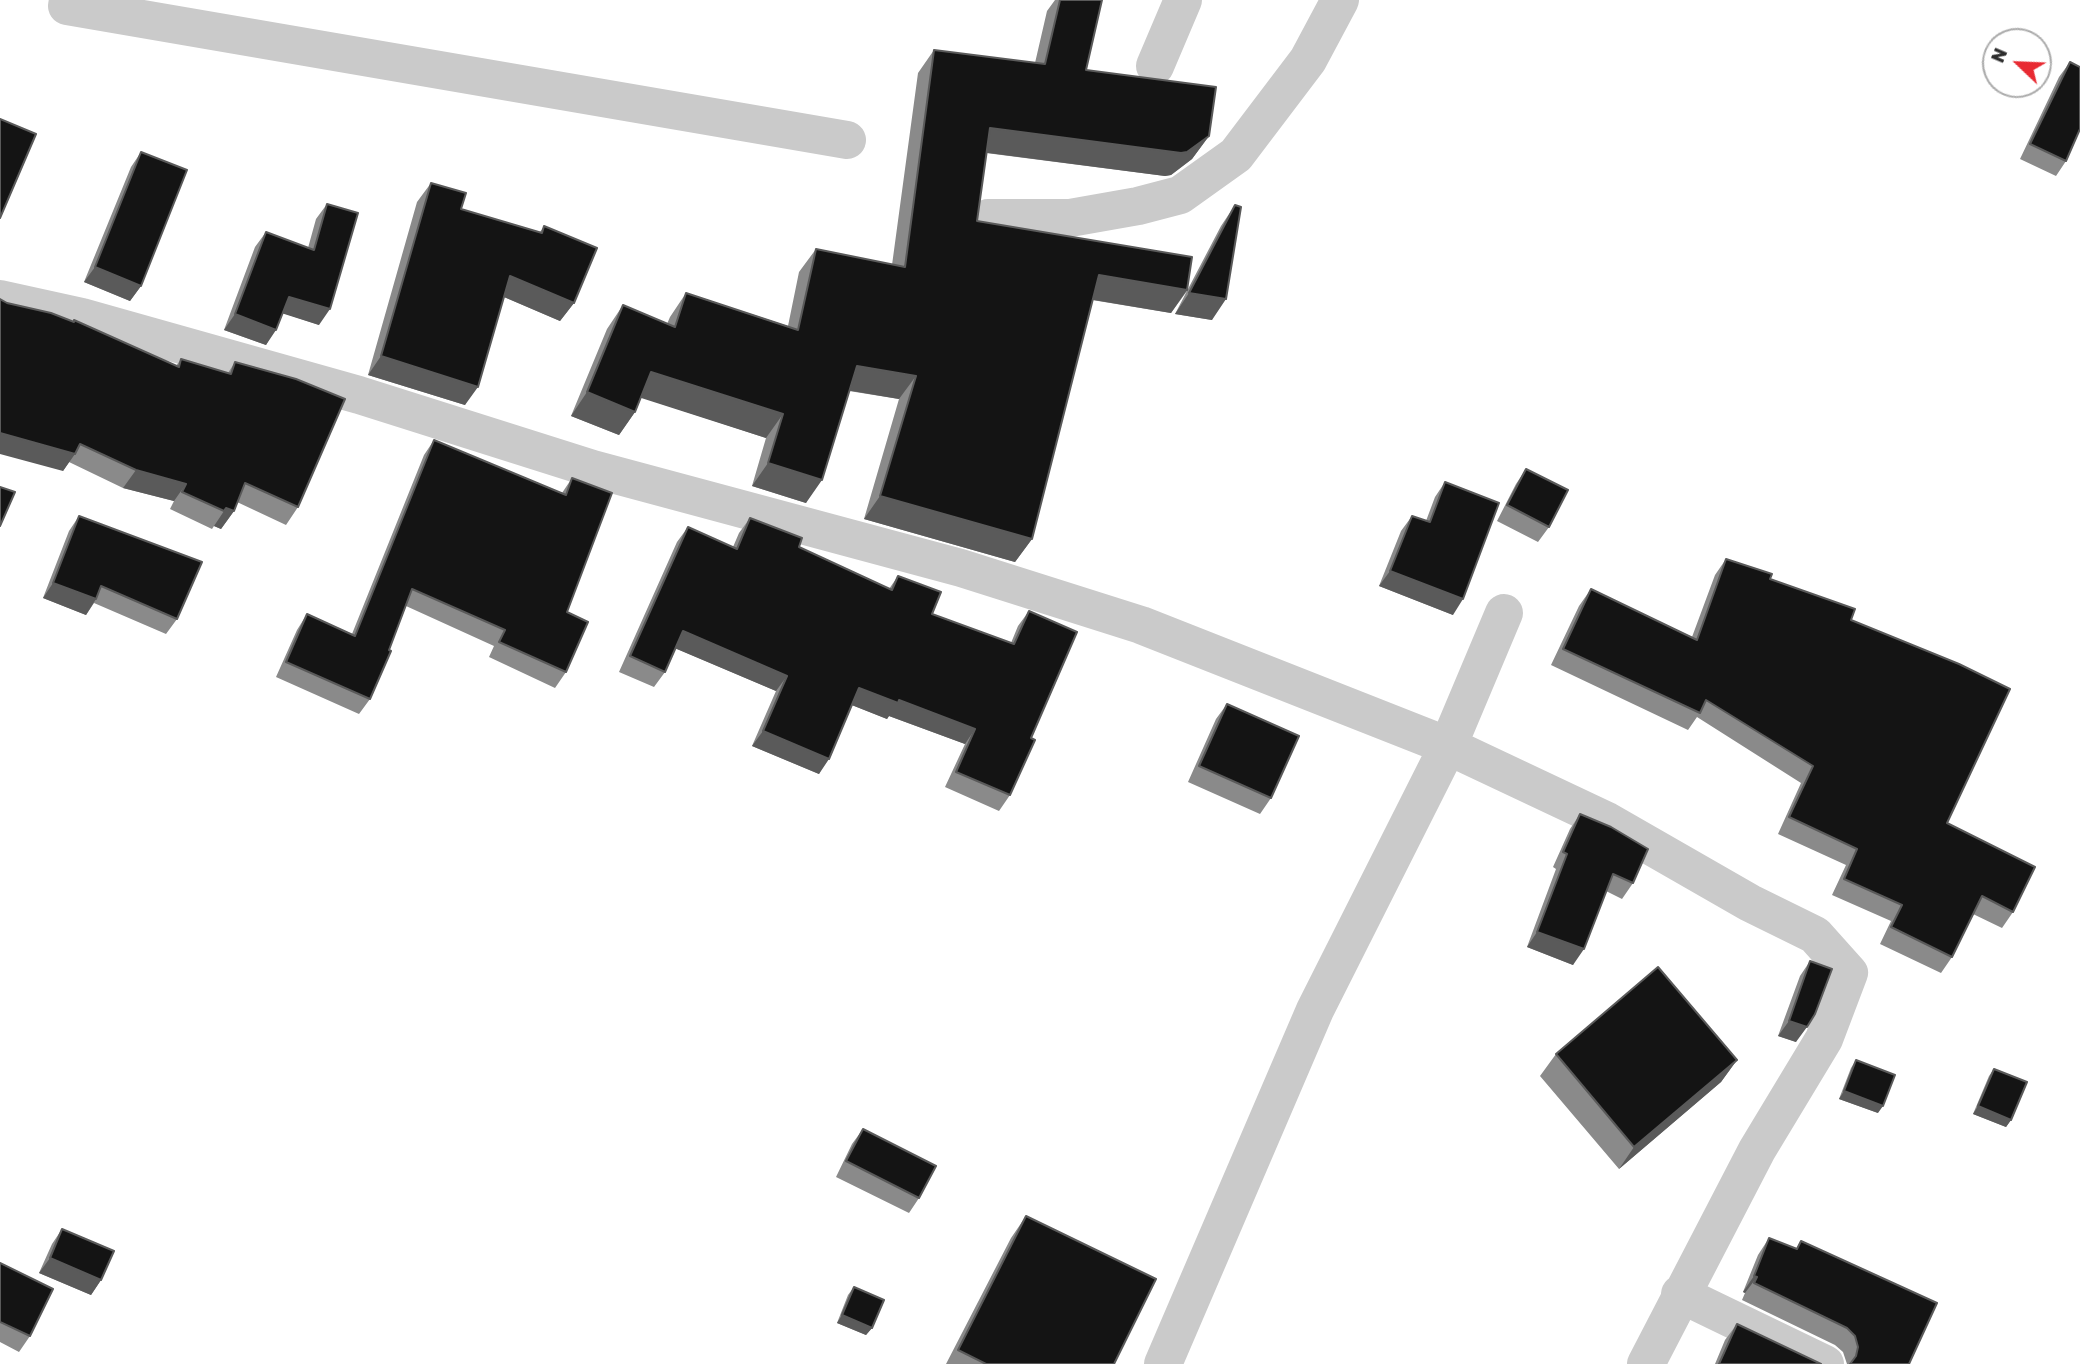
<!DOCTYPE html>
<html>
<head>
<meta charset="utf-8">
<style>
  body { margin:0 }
  #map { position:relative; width:2080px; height:1364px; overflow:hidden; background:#fff; font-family:Rubik,sans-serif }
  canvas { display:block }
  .north { position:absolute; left:1982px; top:28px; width:70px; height:70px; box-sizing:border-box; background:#fff; border:2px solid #ababab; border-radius:50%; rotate:293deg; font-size:19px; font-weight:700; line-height:28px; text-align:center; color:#2d2d2d }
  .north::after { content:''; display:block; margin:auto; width:24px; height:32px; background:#e82a32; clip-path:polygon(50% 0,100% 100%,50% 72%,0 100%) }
</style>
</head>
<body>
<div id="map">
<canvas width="2080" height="1364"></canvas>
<div class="north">N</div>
</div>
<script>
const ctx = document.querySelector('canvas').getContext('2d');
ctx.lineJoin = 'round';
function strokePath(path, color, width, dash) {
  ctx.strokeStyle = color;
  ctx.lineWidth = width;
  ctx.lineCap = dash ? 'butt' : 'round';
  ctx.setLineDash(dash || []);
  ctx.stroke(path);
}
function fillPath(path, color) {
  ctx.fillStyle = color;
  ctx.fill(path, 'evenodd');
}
const minor = new Path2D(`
  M 68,0 L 67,6 L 847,140
  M 1155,66 L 1183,0
  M 988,218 L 1070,218 L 1138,206 L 1180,195 L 1236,155 L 1308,60 L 1340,0
  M 0,299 L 82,317 L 359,395 L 593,469 L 961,568 L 1141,625 L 1448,746 L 1607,821 L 1750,903 L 1815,935 L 1849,973 L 1824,1039 L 1757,1150 L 1646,1364
  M 1680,1294 L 1825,1364
  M 1163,1364 L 1315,1010 L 1448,746 L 1504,613`);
const wall = new Path2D(`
  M 1055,0 L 1102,0 L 1086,70 L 1209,136 L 1192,159 L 1171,175 L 1165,176 L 986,153 L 977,221 L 1188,289 L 1221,226 L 1235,205 L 1212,320 L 1175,314 L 1187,291 L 1171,313 L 1092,300 L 1032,539 L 1015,562 L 864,519 L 899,399 L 849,391 L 806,503 L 752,486 L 766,438 L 641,397 L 635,412 L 619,435 L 571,416 L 607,329 L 623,305 L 667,324 L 670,317 L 686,293 L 788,326 L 799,272 L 816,249 L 892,265 L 918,73 L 934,50 L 1035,63 L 1047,11 Z
  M 2070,62 L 2066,161 L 2056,176 L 2020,159 L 2059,77 Z
  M 141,152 L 141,286 L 130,301 L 84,282 L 131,167 Z
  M 431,183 L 461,209 L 540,232 L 544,226 L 574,303 L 560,321 L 504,297 L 465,405 L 368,375 L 417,202 Z
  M 327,204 L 319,325 L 283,313 L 266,345 L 224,330 L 255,247 L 266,232 L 308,248 L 316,219 Z
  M 7,303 L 176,366 L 181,359 L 228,373 L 235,362 L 298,507 L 286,525 L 237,502 L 234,511 L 221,529 L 214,526 L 212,529 L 170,509 L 174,501 L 123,488 L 69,462 L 63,471 Z
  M 434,440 L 562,493 L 572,478 L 566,672 L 555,688 L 489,657 L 494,646 L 406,606 L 370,699 L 359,714 L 276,677 L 297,630 L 307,614 L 352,634 L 424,455 Z
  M 1526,469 L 1549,527 L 1538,542 L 1497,521 L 1516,484 Z
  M 1445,482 L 1453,615 L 1379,586 L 1401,531 L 1412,516 L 1426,521 L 1435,497 Z
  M 79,516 L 177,619 L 166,634 L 94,603 L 86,615 L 43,598 L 69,531 Z
  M 750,518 L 799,547 L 889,589 L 898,576 L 932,614 L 1011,643 L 1018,626 L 1029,611 L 1031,738 L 1010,795 L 999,811 L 945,787 L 965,744 L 889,716 L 887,719 L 852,705 L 819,774 L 752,746 L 776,691 L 675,648 L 665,672 L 654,687 L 619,672 L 677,542 L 688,527 L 733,547 L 739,533 Z
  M 1726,559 L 1770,579 L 1851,620 L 1947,823 L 2013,912 L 2002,928 L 1973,914 L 1952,957 L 1941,973 L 1880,944 L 1891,921 L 1832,895 L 1846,865 L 1778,834 L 1801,783 L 1697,717 L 1688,730 L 1551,665 L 1579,606 L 1591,589 L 1692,637 L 1715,575 Z
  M 1227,704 L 1271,798 L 1260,814 L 1188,782 L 1216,719 Z
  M 1580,814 L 1633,883 L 1622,899 L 1606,891 L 1573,965 L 1527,947 L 1556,869 L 1553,867 L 1570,829 Z
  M 1810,961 L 1796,1042 L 1778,1036 L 1800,976 Z
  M 1556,1054 L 1737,1060 L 1721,1082 L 1619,1169 L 1540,1076 Z
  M 1856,1060 L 1878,1113 L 1839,1099 L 1851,1068 Z
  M 1994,1069 L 2011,1120 L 2006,1127 L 1973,1114 L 1989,1076 Z
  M 863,1129 L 919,1198 L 909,1213 L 836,1177 L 852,1144 Z
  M 1026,1216 L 1114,1364 L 946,1364 L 1011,1238 Z
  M 62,1229 L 101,1280 L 91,1295 L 39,1273 L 52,1244 Z
  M 1769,1238 L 1796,1249 L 1801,1241 L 1909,1364 L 1847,1364 L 1843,1352 L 1835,1345 L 1742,1300 L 1745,1293 L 1743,1292 L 1758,1255 Z
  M 0,1263 L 30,1336 L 19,1352 L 0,1342 Z
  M 854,1287 L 872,1328 L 866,1335 L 837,1323 L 848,1295 Z
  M 1737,1324 L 1821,1364 L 1715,1364 L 1725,1340 Z`);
const shadedWall = new Path2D(`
  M 990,128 L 1209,136 L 1192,159 L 1171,175 L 1165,176 L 973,151 Z
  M 95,267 L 141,286 L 130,301 L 84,282 Z
  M 1099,275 L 1187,290 L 1171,313 L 1082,298 Z
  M 510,276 L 574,303 L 560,321 L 497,294 Z
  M 1189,293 L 1226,299 L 1212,320 L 1175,314 Z
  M 289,297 L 330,309 L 319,325 L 278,312 Z
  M 235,314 L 276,330 L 266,345 L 224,330 Z
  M 381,356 L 478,387 L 465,405 L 368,375 Z
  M 857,366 L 916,376 L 899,399 L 840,389 Z
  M 651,372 L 783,414 L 766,438 L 635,396 Z
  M 587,392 L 635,412 L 619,435 L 571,416 Z
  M 0,433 L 75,454 L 63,471 L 0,454 Z
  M 768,463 L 822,480 L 806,503 L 752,486 Z
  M 136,470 L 186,484 L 174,501 L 123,488 Z
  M 880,496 L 1032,539 L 1015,562 L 864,519 Z
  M 226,508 L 234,511 L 221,529 L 214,526 Z
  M 1390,571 L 1463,599 L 1453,615 L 1379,586 Z
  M 53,583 L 96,599 L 86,615 L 43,598 Z
  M 683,631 L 787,676 L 776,691 L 672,647 Z
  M 859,688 L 899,700 L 975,729 L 965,744 L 889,716 L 887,719 L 849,704 Z
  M 763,731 L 829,759 L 819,774 L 752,746 Z
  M 1537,932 L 1584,949 L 1573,965 L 1527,947 Z
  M 1789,1021 L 1807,1027 L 1796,1042 L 1778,1036 Z
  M 1737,1060 L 1721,1082 L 1619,1169 L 1634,1147 Z
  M 1844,1091 L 1883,1106 L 1878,1113 L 1839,1099 Z
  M 1978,1106 L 2011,1120 L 2006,1127 L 1973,1114 Z
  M 50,1258 L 101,1280 L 91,1295 L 39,1273 Z
  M 1754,1276 L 1757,1277 L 1745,1293 L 1743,1292 Z
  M 842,1315 L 872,1328 L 866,1335 L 837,1323 Z`);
const building = new Path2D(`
  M 1060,0 L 1102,0 L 1086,70 L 1216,87 L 1209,136 L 1187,152 L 1181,153 L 990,128 L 977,221 L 1192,257 L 1187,290 L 1099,275 L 1032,539 L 880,496 L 916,376 L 857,366 L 822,480 L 768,463 L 783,414 L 651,372 L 635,412 L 587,392 L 623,305 L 675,327 L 686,293 L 798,330 L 816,249 L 905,267 L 934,50 L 1045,64 Z
  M 2070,62 L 2080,67 L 2080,129 L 2066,161 L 2030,144 Z
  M 0,119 L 36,134 L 0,218 Z
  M 141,152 L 187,170 L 141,286 L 95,267 Z
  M 431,183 L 466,193 L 461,209 L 542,233 L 544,226 L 597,248 L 574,303 L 510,276 L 478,387 L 381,356 Z
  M 327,204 L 358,213 L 330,309 L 289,297 L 276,330 L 235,314 L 266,232 L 314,250 Z
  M 1235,205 L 1241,207 L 1226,299 L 1189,293 Z
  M 0,299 L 7,303 L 51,313 L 74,322 L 74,320 L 179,367 L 181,359 L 231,374 L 235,362 L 296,379 L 345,399 L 298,507 L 245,483 L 234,511 L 226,508 L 224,511 L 182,492 L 186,484 L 136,470 L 80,444 L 75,454 L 0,433 Z
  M 434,440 L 566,495 L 572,478 L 612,493 L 567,612 L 588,622 L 566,672 L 499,642 L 505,630 L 412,589 L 389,650 L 391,651 L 370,699 L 286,662 L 307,614 L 355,636 Z
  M 1526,469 L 1568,490 L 1549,527 L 1507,505 Z
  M 1445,482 L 1499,503 L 1463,599 L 1390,571 L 1412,516 L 1430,522 Z
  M 0,487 L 15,492 L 0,526 Z
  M 79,516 L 202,562 L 177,619 L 101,586 L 96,599 L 53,583 Z
  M 750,518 L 802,538 L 799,547 L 892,590 L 898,576 L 941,592 L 932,614 L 1014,644 L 1029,611 L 1077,632 L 1031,738 L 1035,740 L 1010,795 L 956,772 L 975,729 L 899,700 L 898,703 L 859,688 L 829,759 L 763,731 L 787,676 L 683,631 L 665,672 L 630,656 L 688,527 L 737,549 Z
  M 1726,559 L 1772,574 L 1770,579 L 1855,609 L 1851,620 L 1959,664 L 2010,689 L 1947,823 L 2035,867 L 2013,912 L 1982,896 L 1952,957 L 1891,927 L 1902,905 L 1844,879 L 1857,849 L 1789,817 L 1813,766 L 1706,700 L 1700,713 L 1563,649 L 1591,589 L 1697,640 Z
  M 1227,704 L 1299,736 L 1271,798 L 1199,766 Z
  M 1580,814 L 1611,827 L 1648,849 L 1633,883 L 1613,874 L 1584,949 L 1537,932 L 1567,854 L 1563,852 Z
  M 1810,961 L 1832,969 L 1815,1014 L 1807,1027 L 1789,1021 Z
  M 1658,967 L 1737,1060 L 1634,1147 L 1556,1054 Z
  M 1856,1060 L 1895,1075 L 1883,1106 L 1844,1091 Z
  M 1994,1069 L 2027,1082 L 2011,1120 L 1978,1106 Z
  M 863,1129 L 936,1166 L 919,1198 L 846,1161 Z
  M 1026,1216 L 1156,1279 L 1114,1364 L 986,1364 L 958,1350 Z
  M 62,1229 L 114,1251 L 101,1280 L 50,1258 Z
  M 1769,1238 L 1797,1249 L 1801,1241 L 1937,1303 L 1909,1364 L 1850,1364 L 1856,1356 L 1858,1347 L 1855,1336 L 1847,1328 L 1754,1283 L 1757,1277 L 1754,1276 Z
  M 0,1263 L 53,1289 L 30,1336 L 0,1322 Z
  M 854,1287 L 884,1300 L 872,1328 L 842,1315 Z
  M 1737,1324 L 1821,1364 L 1719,1364 Z`);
strokePath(minor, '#cacaca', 38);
fillPath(wall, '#8a8a8a');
fillPath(shadedWall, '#5a5a5a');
fillPath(building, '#141414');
strokePath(building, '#5a5a5a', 2);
</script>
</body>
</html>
